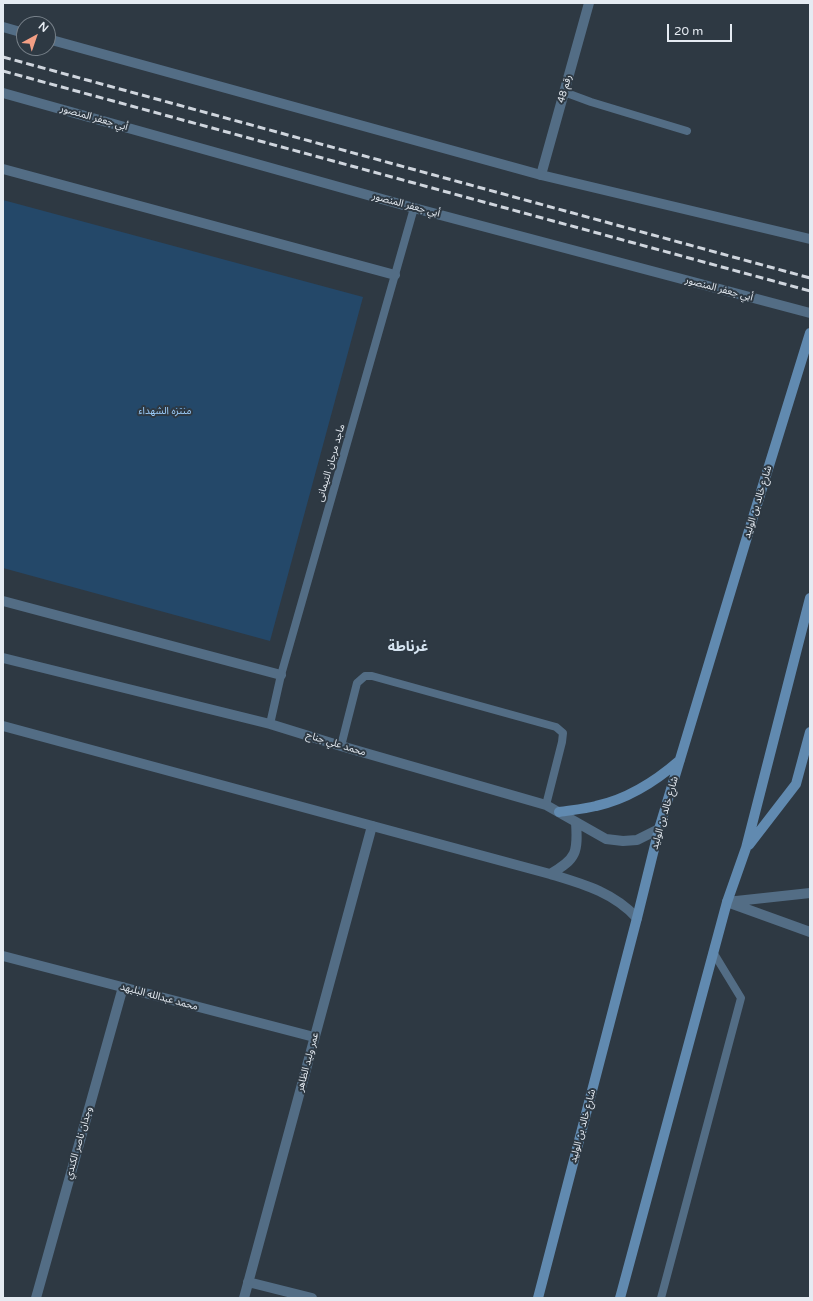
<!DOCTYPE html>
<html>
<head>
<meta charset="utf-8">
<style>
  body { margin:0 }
  #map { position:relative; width:813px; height:1301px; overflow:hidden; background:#2e3943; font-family:"Varela Round",sans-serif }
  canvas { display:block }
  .frame { position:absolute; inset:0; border:4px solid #e5ebf2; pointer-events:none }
  .north { position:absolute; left:16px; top:16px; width:40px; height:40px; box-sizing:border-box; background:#2e3943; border:1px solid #778089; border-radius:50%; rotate:40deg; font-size:11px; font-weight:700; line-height:16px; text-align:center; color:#e5ebf2 }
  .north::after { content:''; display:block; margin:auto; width:14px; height:18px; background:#f39f85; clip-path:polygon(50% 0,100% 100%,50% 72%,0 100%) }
  .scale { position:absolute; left:667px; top:24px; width:65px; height:18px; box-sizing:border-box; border:2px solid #e5ebf2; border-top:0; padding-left:5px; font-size:12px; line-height:14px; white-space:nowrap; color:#e5ebf2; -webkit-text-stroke:3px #2e3943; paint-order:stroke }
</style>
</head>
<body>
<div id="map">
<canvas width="813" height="1301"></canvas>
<div class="frame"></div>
<div class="north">N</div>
<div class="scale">20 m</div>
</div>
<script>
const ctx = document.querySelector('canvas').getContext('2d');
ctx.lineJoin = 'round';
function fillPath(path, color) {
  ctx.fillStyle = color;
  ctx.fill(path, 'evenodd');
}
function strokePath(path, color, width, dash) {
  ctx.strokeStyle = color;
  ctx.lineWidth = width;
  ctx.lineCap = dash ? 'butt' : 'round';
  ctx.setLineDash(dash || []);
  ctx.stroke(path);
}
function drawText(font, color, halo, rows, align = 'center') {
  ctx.font = font + ' "Varela Round","Noto Sans Arabic",sans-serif';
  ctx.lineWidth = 4;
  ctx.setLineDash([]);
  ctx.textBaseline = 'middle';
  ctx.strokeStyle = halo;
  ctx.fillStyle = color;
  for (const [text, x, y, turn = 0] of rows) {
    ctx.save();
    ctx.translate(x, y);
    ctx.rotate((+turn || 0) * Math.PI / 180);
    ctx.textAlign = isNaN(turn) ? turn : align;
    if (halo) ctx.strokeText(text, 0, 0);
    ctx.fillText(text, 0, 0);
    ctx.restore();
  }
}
const green = new Path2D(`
  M 3,200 L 363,297 L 270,641 L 3,568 Z`);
const service = new Path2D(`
  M 564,92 L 591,102 L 687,131
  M 270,724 L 281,675 L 414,208
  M 341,746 L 357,683 L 365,676 L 372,676 L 556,727 L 563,733 L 562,742 L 546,805
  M 661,1298 L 741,998 L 713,952`);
const pedestrian = new Path2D(`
  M 3,169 L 395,275
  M 3,601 L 281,675`);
const minor = new Path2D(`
  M 541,175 L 589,3
  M 810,893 L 727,902 L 810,932
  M 3,956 L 314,1037
  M 248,1282 L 312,1298
  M 36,1298 L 123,987
  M 244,1298 L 372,826`);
const tertiary = new Path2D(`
  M 3,27 L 24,33
  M 48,39 L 541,175 L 810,239
  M 3,93 L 414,208 L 810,313
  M 3,658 L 270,724 L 341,746 L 546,805 L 606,839 L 623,841 L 637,840 L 659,829
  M 3,726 L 550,874 C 583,884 613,892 637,918
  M 550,874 C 577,859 578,852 576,822`);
const secondary = new Path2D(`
  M 559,812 C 572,810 584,809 596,806 C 628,799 656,781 680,760
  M 749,845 L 796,784 L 810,732
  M 538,1298 L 637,918 L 659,829 L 747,537 L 810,333
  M 620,1298 L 727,902 L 746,848 L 810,598`);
const rail = new Path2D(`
  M 3,57 L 810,278
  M 3,71 L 810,291`);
const streetNames = [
  ["رقم 48",565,89,-74],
  ["أبي جعفر المنصور",94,118,16],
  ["أبي جعفر المنصور",406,205,15],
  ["أبي جعفر المنصور",719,289,15],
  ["ماجد مرجان التيمانى",331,463,-74],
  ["شارع خالد بن الوليد",758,502,-73],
  ["محمد علي جناح",336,744,17],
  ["شارع خالد بن الوليد",665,813,-74],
  ["محمد عبدالله البليهد",159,997,15],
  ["عمر وليد الظاهر",308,1062,-75],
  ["شارع خالد بن الوليد",583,1126,-75],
  ["وجدان ناصر الكندي",79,1143,-74]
];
const parkNames = [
  ["منتزه الشهداء",165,411]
];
const districtNames = [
  ["غرناطة",408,647]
];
fillPath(green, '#244869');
strokePath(service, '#536d85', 8);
strokePath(pedestrian, '#536d85', 10);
strokePath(minor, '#536d85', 10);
strokePath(tertiary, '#536d85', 10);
strokePath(secondary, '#618ab0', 10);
strokePath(rail, '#cfd5dd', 3, [8, 4]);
drawText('10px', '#e5ebf2', '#2e3943', streetNames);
drawText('10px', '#9ecffd', '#2e3943', parkNames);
drawText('bold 14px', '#d5e3f0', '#2e3943', districtNames);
</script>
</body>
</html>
